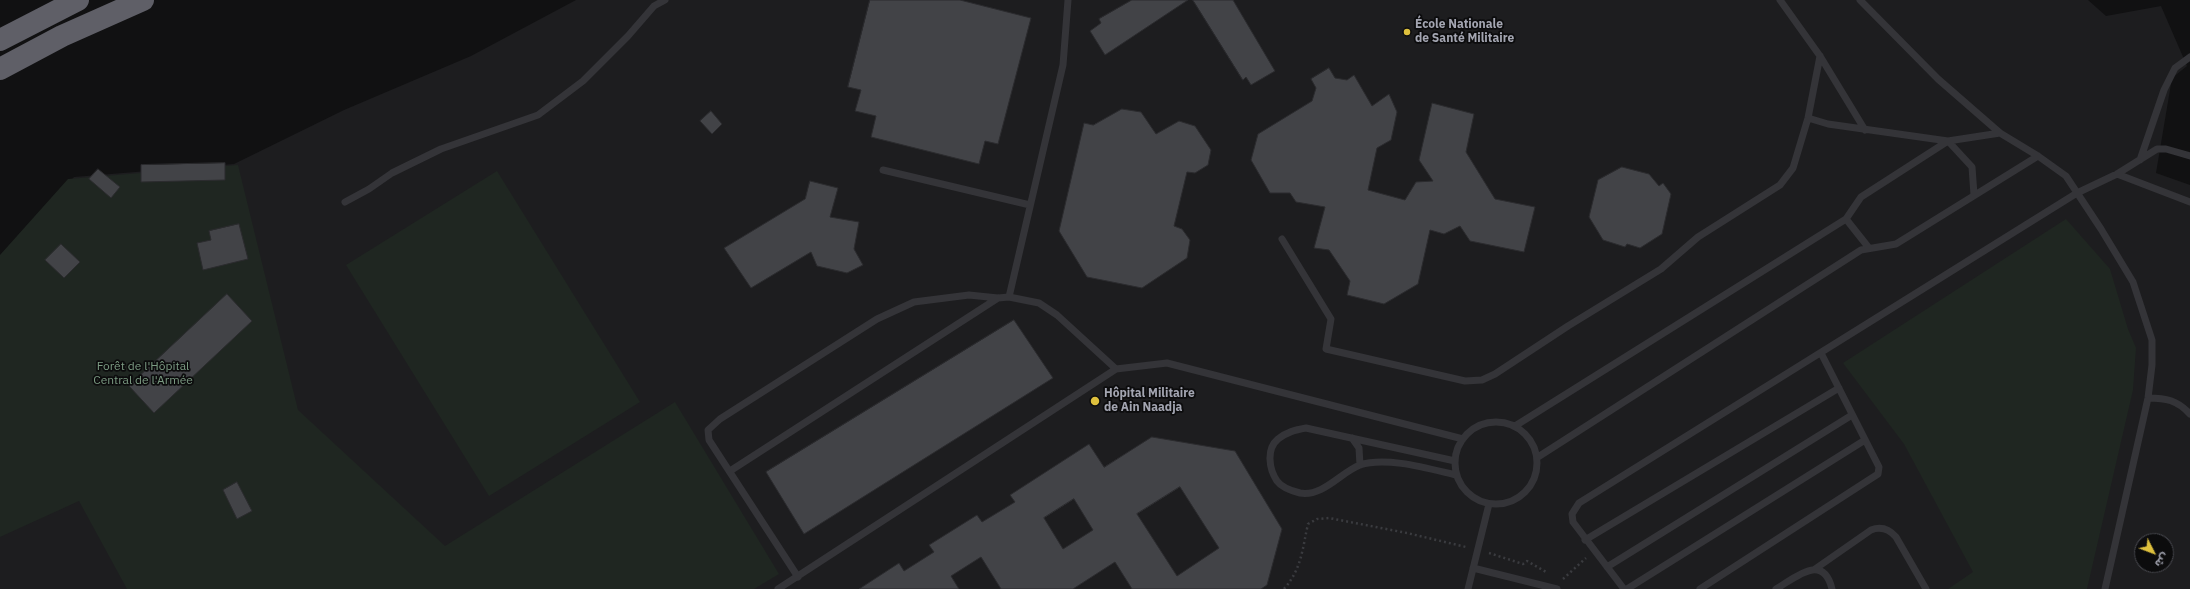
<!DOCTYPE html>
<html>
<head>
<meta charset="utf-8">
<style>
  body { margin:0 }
  #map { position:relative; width:2190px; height:589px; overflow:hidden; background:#111112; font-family:"IBM Plex Sans","Noto Sans Arabic",sans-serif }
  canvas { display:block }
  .north { position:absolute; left:2134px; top:533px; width:40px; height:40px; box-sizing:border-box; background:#0c0c0d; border:1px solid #48494f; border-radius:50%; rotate:132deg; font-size:11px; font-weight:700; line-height:16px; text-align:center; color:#a3a5b1 }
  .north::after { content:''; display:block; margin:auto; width:14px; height:18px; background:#dec03d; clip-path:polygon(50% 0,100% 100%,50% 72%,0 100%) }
</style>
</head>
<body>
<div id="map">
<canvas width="2190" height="589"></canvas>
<div class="north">ش</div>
</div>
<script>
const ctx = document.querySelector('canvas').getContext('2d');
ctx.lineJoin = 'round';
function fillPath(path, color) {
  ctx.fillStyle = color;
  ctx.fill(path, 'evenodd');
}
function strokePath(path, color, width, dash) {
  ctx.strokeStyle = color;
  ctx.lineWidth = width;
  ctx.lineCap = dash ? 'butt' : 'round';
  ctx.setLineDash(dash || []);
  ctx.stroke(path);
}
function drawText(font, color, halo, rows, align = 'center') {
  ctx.font = font + ' "IBM Plex Sans",sans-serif';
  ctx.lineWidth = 3.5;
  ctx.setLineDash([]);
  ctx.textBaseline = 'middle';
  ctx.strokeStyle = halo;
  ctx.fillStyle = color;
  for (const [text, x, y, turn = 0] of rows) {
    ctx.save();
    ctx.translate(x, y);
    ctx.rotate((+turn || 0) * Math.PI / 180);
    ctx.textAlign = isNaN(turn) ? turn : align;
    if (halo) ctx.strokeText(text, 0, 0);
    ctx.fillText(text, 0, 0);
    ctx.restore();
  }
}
const built = new Path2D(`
  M 576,0 L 2088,0 L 2106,16 L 2161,6 L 2187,66 L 2172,78 L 2156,173 L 2190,185 L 2190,589 L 0,589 L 0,260 L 74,177 L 234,164 L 344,110 L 471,56 ZM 2142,541 L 2166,541 L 2166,565 L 2142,565 Z`);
const green = new Path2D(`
  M 238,165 L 298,410 L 445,546 L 675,402 L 779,574 L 754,589 L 127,589 L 79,501 L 0,537 L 0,255 L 68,179 Z
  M 497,171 L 640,402 L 489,496 L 346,265 Z
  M 2066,219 L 2110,269 L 2128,329 L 2136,348 L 2133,390 L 2087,589 L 1948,589 L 1973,572 L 1904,444 L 1843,363 Z`);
const building = new Path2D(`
  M 870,0 L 960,0 L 1031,18 L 998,144 L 985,141 L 979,164 L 871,137 L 876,116 L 855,111 L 861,90 L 848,87 Z
  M 1132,0 L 1188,0 L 1105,55 L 1090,31 L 1101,23 L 1099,19 Z
  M 1193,0 L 1233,0 L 1275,71 L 1251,85 L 1246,77 L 1243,80 Z
  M 1329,68 L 1335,78 L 1347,80 L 1354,75 L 1372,106 L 1389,94 L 1397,112 L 1391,140 L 1377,148 L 1368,190 L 1405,200 L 1416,182 L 1433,181 L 1419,160 L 1432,103 L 1474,114 L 1466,152 L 1495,199 L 1535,207 L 1524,252 L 1470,241 L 1460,226 L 1444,234 L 1430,230 L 1418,284 L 1384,304 L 1347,295 L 1350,281 L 1329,250 L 1314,248 L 1325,207 L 1296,202 L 1290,193 L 1270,193 L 1251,160 L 1258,134 L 1312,101 L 1316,88 L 1311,79 Z
  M 1122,109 L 1141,112 L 1156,134 L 1179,121 L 1195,126 L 1211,150 L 1208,165 L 1195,173 L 1187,172 L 1174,226 L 1182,229 L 1190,240 L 1187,258 L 1142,288 L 1087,277 L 1059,231 L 1084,123 L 1093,125 Z
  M 711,111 L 722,124 L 712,134 L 700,121 Z
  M 225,163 L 225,180 L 141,182 L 141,165 Z
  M 1622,167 L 1649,174 L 1659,186 L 1663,183 L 1671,194 L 1662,234 L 1640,248 L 1627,244 L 1625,247 L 1603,240 L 1589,217 L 1598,180 Z
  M 98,169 L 120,187 L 111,198 L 89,179 Z
  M 810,181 L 838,188 L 830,217 L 859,222 L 854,249 L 863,265 L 847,273 L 817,266 L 811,252 L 751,288 L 724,248 L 805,199 Z
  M 239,224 L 248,259 L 203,270 L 197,243 L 211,240 L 209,231 Z
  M 61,244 L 80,262 L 64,278 L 45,260 Z
  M 227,294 L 252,321 L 154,413 L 129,386 Z
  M 1014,320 L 1053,378 L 804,534 L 766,472 Z
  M 1152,437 L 1235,451 L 1282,529 L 1267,585 L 1261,589 L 1132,589 L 1115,562 L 1073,589 L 1001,589 L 981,557 L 951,576 L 959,589 L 859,589 L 899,563 L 904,571 L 934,552 L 929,545 L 977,515 L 982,522 L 1015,502 L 1010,495 L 1089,444 L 1104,467 ZM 1180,487 L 1219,548 L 1177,576 L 1137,514 ZM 1074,499 L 1093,530 L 1063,549 L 1044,518 Z
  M 237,482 L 252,511 L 237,519 L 223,490 Z`);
const path = new Path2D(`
  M 1489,553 L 1523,564 L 1527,561 L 1548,573
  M 1563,579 L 1586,558
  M 1284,589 C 1302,568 1302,550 1308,524 L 1317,519 L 1329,518 L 1407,533 L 1466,547`);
const lane = new Path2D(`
  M 1780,0 L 1820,56 L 1865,130
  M 1860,0 L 1938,79 L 2000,133 L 2038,156 L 2066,176 L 2101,229 L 2133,282 L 2152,340 L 2152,365 L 2148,398 L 2105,589
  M 1808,118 L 1828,124 L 1948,141 L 2000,133
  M 2140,160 L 2164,90 L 2175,68 L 2190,57
  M 883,170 L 1030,205
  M 2117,174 L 2190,202
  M 345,202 L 369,189 L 392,173 L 441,149 L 538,115 L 583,81 L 628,36 L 654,6 L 665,0
  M 1846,219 L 1869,248
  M 1282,239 L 1331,319 L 1326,349 L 1465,381 L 1482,380 L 1495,374 L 1568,326 L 1661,269 L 1698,237 L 1780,185 L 1793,168 L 1808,118 L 1820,56
  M 1009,297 L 1063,65 L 1068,0
  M 2148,398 C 2166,398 2177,400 2190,414
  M1455 463a41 41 0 1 1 82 0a41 41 0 1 1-82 0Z
  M 1515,426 L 1846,219 L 1861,197 L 1948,141 L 1972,167 L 1974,195
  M 1352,438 L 1359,448 L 1360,465
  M 1538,457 L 1861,250 L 1896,244 L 2038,156
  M 1455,461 L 1306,428 C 1295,430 1287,432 1278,439 C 1266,449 1269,469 1277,481 C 1282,488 1292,491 1300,493 C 1323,497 1341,472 1360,465 C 1386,456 1430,469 1456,475
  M 730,471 L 998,298
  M 1585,540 L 1839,388
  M 1607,567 L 1852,415
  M 1473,568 L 1557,589
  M 1815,569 L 1871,530 C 1881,526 1889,529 1896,537 L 1926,589
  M 798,577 L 709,440 L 708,430 L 720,419 L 877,319 L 914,302 L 969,295 L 998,298 L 1009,297 L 1039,303 L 1057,315 L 1116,369
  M 778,589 L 1116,369 L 1167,363 L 1463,439
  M 1468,589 L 1489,504
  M 1624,589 L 1573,522 L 1572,514 L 1579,503 L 2077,193 L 2117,174 L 2157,149 L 2166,149 L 2190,156
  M 1627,589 L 1865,440
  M 1700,589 L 1878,474 L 1879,467 L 1821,353
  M 1776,589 C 1795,578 1823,552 1832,589`);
const highway = new Path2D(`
  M 0,40 L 78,0
  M 0,69 L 62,36 L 143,0`);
const markers = [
  [1407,32,4,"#dec03d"],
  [1095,401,5,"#dec03d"]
];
const poiNames = [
  ["École Nationale",1415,25],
  ["de Santé Militaire",1415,39],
  ["Hôpital Militaire",1104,394],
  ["de Ain Naadja",1104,408]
];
const parkNames = [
  ["Forêt de l'Hôpital",143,367],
  ["Central de l'Armée",143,381]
];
fillPath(built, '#1d1d1f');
fillPath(green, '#1f2621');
fillPath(building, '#424347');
strokePath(building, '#2b2b2e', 1);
strokePath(path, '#3a3b3f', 2.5, [2, 3]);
strokePath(lane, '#343438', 7);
strokePath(highway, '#5f5f67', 22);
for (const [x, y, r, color] of markers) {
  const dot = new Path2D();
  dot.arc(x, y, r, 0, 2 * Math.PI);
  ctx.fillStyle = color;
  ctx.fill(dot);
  strokePath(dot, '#0c0c0d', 1.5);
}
drawText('bold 12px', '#a3a5b1', '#0c0c0d', poiNames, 'left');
drawText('12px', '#7c9b83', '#0c0c0d', parkNames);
</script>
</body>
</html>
